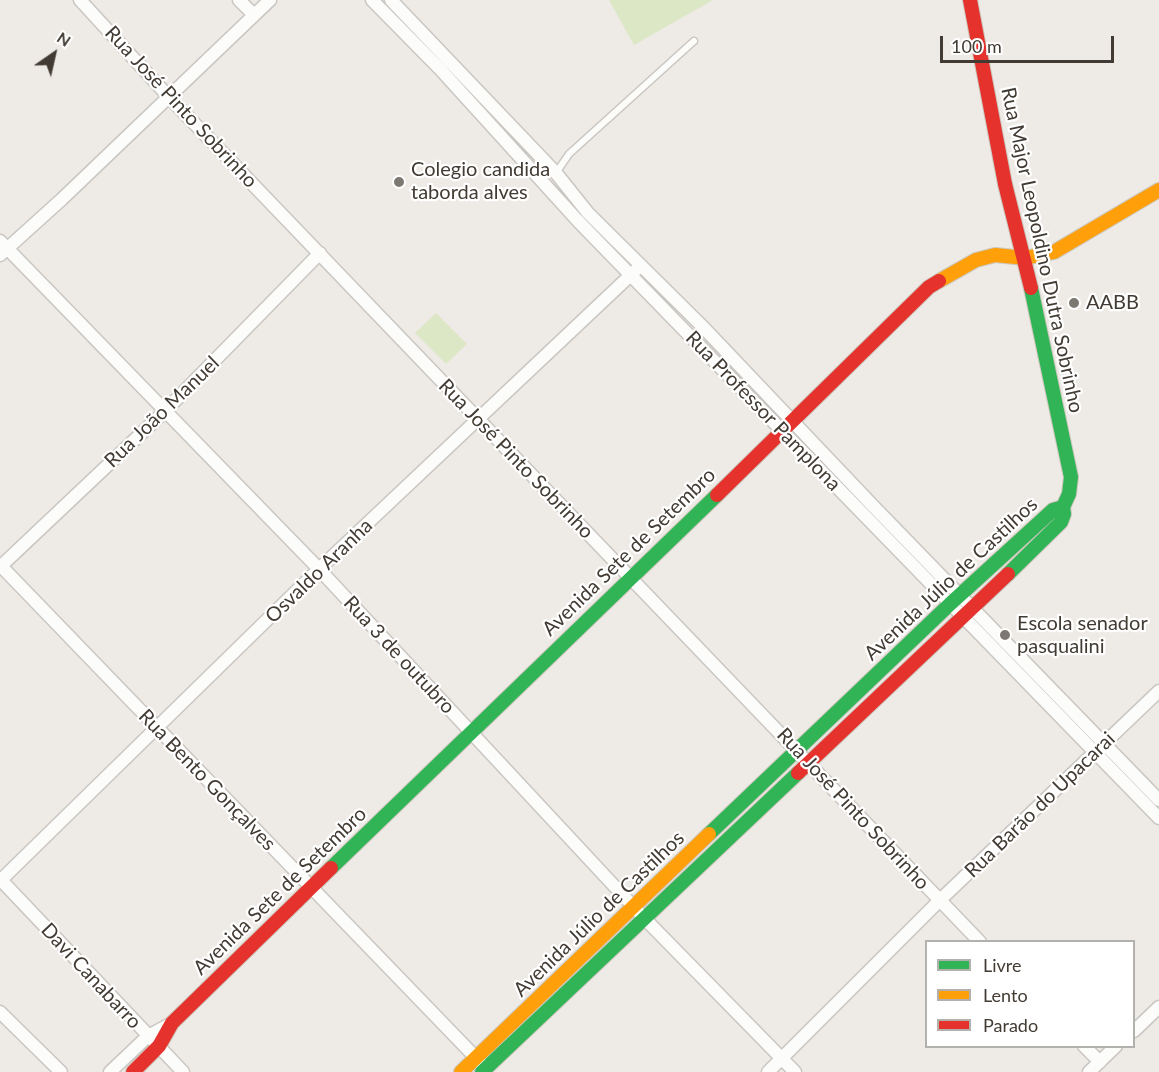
<!DOCTYPE html>
<html>
<head>
<meta charset="utf-8">
<style>
  body { margin:0 }
  #map { position:relative; width:1159px; height:1072px; overflow:hidden; background:#eeeae6; font-family:Lato,sans-serif }
  canvas { display:block }
  .legend { position:absolute; left:925px; top:940px; width:210px; height:108px; box-sizing:border-box; background:#fff; border:2px solid #b3b1ad; margin:0; padding:8px 10px; list-style:none; font-size:18px; color:#423b33 }
  .legend li { display:flex; align-items:center; gap:12px; height:30px }
  .legend b { width:30px; border:2px solid #b3b1ad }
  .north { position:absolute; left:24px; top:24px; width:60px; height:60px; -webkit-text-stroke:4px #fff; paint-order:stroke; rotate:34deg; font-size:16px; font-weight:700; line-height:24px; text-align:center; color:#423b33 }
  .north::after { content:''; display:block; margin:auto; width:21px; height:27px; background:#423b33; clip-path:polygon(50% 0,100% 100%,50% 72%,0 100%) }
  .scale { position:absolute; left:940px; top:36px; width:174px; height:27px; box-sizing:border-box; border:3px solid #423b33; border-top:0; padding-left:8px; font-size:18px; line-height:21px; white-space:nowrap; color:#423b33; -webkit-text-stroke:4px #fff; paint-order:stroke }
</style>
</head>
<body>
<div id="map">
<canvas width="1159" height="1072"></canvas>
<ul class="legend">
<li><b style="height:8px;background:#30b455"></b>Livre</li>
<li><b style="height:8px;background:#ff9f0a"></b>Lento</li>
<li><b style="height:8px;background:#e5322d"></b>Parado</li>
</ul>
<div class="north">N</div>
<div class="scale">100 m</div>
</div>
<script>
const ctx = document.querySelector('canvas').getContext('2d');
ctx.lineJoin = 'round';
function fillPath(path, color) {
  ctx.fillStyle = color;
  ctx.fill(path, 'evenodd');
}
function strokePath(path, color, width, dash) {
  ctx.strokeStyle = color;
  ctx.lineWidth = width;
  ctx.lineCap = dash ? 'butt' : 'round';
  ctx.setLineDash(dash || []);
  ctx.stroke(path);
}
function drawText(font, color, halo, rows, align = 'center') {
  ctx.font = font + ' Lato,sans-serif';
  ctx.lineWidth = 4.5;
  ctx.setLineDash([]);
  ctx.textBaseline = 'middle';
  ctx.strokeStyle = halo;
  ctx.fillStyle = color;
  for (const [text, x, y, turn = 0] of rows) {
    ctx.save();
    ctx.translate(x, y);
    ctx.rotate((+turn || 0) * Math.PI / 180);
    ctx.textAlign = isNaN(turn) ? turn : align;
    if (halo) ctx.strokeText(text, 0, 0);
    ctx.fillText(text, 0, 0);
    ctx.restore();
  }
}
const green = new Path2D(`
  M 609,0 L 713,0 L 634,45 Z
  M 436,313 L 467,344 L 446,364 L 415,333 Z`);
const lane = new Path2D(`
  M 556,173 L 569,154 L 694,41`);
const street = new Path2D(`
  M 80,0 L 168,96 L 980,942
  M 239,0 L 254,15
  M 372,0 L 440,69 L 578,221 L 1159,818
  M 391,0 L 556,173 L 588,213 L 702,326 L 874,507 L 1159,800
  M 0,241 L 319,569 L 645,919 L 795,1072
  M 0,255 L 62,199 L 270,0
  M 0,565 L 481,1063
  M 0,567 L 164,412 L 320,253
  M 0,879 L 183,1072
  M 1,880 L 319,569 L 636,270
  M 0,1012 L 61,1072
  M 1134,1031 L 1159,1007
  M 1084,1046 L 1100,1062
  M 110,1072 L 148,1036 L 172,1023
  M 768,1072 L 939,901 L 1159,691
  M 1089,1072 L 1116,1046`);
const fast = new Path2D(`
  M 1008,574 L 1061,522 L 1064,514 L 1063,507 L 1069,494 L 1071,477 L 1031,288
  M 709,834 L 950,604 L 1053,510 L 1063,507
  M 331,868 L 717,495
  M 482,1072 L 798,773`);
const slow = new Path2D(`
  M 939,281 L 976,260 L 995,255 L 1025,258 L 1054,252 L 1159,190
  M 461,1072 L 709,834`);
const jam = new Path2D(`
  M 970,0 L 1005,184 L 1031,288
  M 717,495 L 929,287 L 939,281
  M 798,773 L 1008,574
  M 133,1072 L 159,1046 L 172,1023 L 331,868`);
const markers = [
  [399,182,6,"#7e7872"],
  [1074,303,6,"#7e7872"],
  [1005,635,6,"#7e7872"]
];
const streetNames = [
  ["Rua José Pinto Sobrinho",181,107,47],
  ["Rua Major Leopoldino Dutra Sobrinho",1042,250,78],
  ["Rua Professor Pamplona",763,411,46],
  ["Rua João Manuel",162,412,-44],
  ["Rua José Pinto Sobrinho",516,459,46],
  ["Avenida Sete de Setembro",629,552,-44],
  ["Osvaldo Aranha",319,571,-44],
  ["Avenida Júlio de Castilhos",951,579,-43],
  ["Rua 3 de outubro",399,655,47],
  ["Rua Bento Gonçalves",207,780,46],
  ["Rua Barão do Upacarai",1040,805,-44],
  ["Rua José Pinto Sobrinho",853,809,47],
  ["Avenida Sete de Setembro",280,891,-44],
  ["Avenida Júlio de Castilhos",599,914,-44],
  ["Davi Canabarro",91,976,47]
];
const poiNames = [
  ["Colegio candida",411,170],
  ["taborda alves",411,193],
  ["AABB",1086,303],
  ["Escola senador",1017,624],
  ["pasqualini",1017,647]
];
fillPath(green, '#dce7c6');
strokePath(lane, '#cac6c2', 9);
strokePath(street, '#cac6c2', 15);
strokePath(fast, '#ccc7bd', 16);
strokePath(slow, '#ccc7bd', 16);
strokePath(jam, '#ccc7bd', 16);
strokePath(lane, '#fcfcfb', 6);
strokePath(street, '#fcfcfb', 12);
strokePath(fast, '#30b455', 14);
strokePath(slow, '#ff9f0a', 14);
strokePath(jam, '#e5322d', 14);
for (const [x, y, r, color] of markers) {
  const dot = new Path2D();
  dot.arc(x, y, r, 0, 2 * Math.PI);
  ctx.fillStyle = color;
  ctx.fill(dot);
  strokePath(dot, '#fff', 2);
}
drawText('20px', '#423b33', '#fff', streetNames);
drawText('20px', '#423b33', '#fff', poiNames, 'left');
</script>
</body>
</html>
